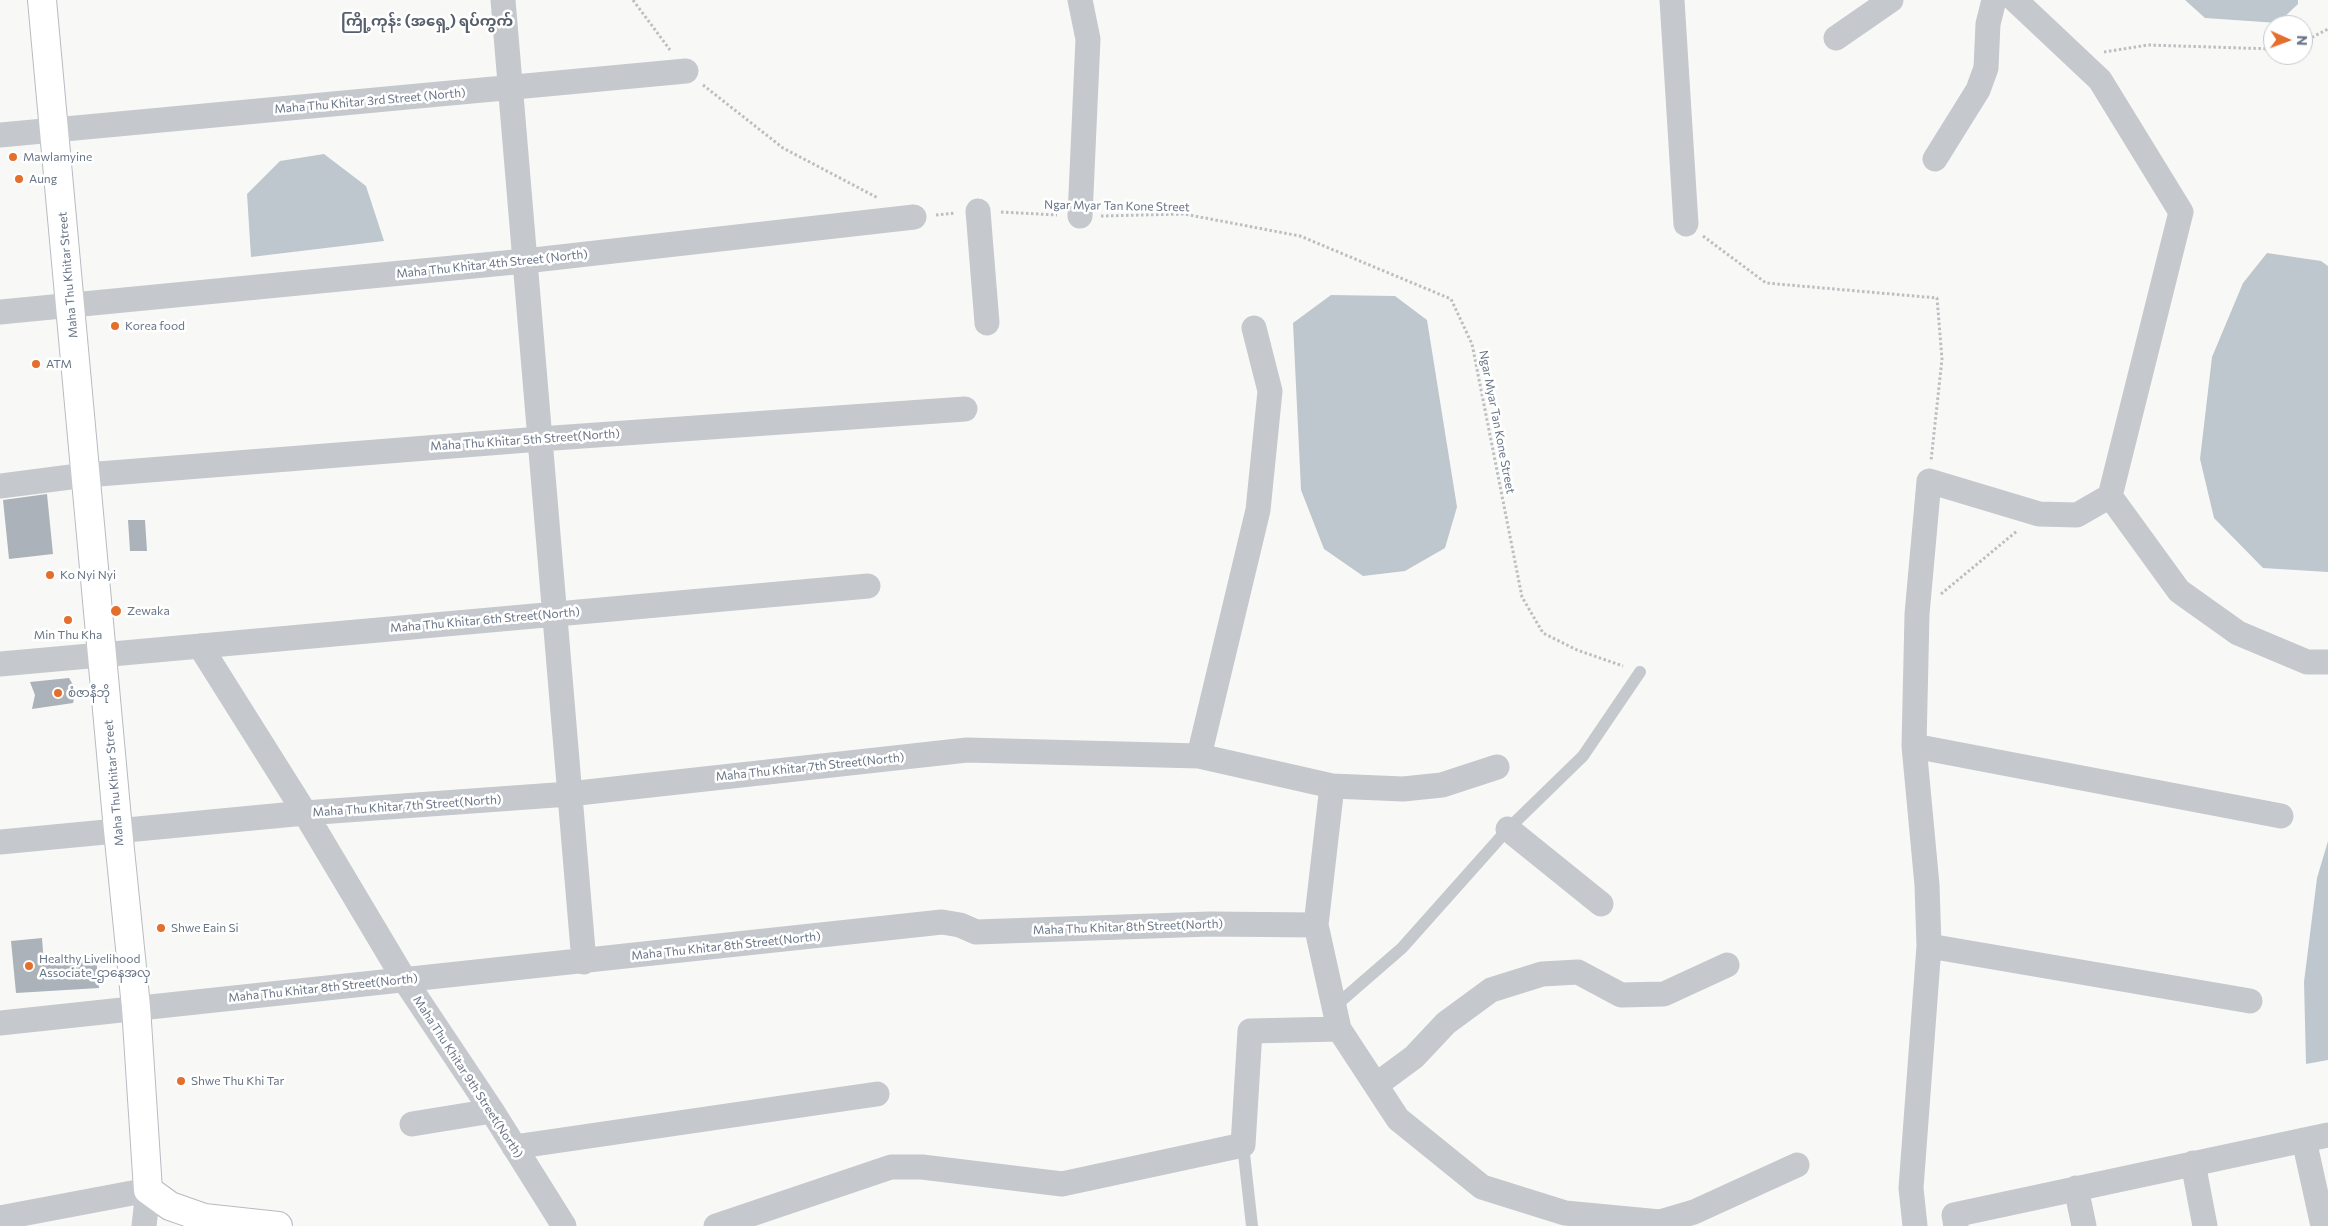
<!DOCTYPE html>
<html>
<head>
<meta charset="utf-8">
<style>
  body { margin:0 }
  #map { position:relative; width:2328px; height:1226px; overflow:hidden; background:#f8f9f6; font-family:Commissioner,sans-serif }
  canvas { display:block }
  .north { position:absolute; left:2263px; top:15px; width:50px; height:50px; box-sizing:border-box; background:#fff; border:1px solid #c3c8cf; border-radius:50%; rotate:92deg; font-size:14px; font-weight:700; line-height:20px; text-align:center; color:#687587 }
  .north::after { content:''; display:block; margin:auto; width:18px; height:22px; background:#e46e2b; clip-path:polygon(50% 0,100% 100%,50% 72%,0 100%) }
</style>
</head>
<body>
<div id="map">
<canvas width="2328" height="1226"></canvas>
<div class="north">N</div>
</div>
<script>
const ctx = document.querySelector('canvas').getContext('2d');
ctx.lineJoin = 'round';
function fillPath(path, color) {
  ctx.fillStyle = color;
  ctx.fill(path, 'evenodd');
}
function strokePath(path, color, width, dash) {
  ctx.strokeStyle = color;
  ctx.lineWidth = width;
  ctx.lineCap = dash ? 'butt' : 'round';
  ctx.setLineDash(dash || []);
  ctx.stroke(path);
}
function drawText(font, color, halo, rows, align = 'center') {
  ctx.font = font + ' Commissioner,"Noto Sans Myanmar",sans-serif';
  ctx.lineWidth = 5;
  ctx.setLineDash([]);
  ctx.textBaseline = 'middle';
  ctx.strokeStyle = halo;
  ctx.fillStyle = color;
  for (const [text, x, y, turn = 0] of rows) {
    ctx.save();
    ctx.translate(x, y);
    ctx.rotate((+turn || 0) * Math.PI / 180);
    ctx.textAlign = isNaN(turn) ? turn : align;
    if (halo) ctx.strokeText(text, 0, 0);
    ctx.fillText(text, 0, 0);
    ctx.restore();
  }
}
const water = new Path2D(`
  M 2185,0 L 2298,0 L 2298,4 L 2278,23 L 2205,18 Z
  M 324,154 L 366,186 L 384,241 L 251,257 L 247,194 L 280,161 Z
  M 2267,253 L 2321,261 L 2328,266 L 2328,572 L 2263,568 L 2214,518 L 2200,459 L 2212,357 L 2243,283 Z
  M 1331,295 L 1395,296 L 1427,320 L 1457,507 L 1445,548 L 1405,571 L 1363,576 L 1324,549 L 1301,490 L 1293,323 Z
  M 2328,841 L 2328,1060 L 2306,1064 L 2304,982 L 2317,878 Z`);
const building = new Path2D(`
  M 47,494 L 53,554 L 9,559 L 3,500 Z
  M 128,520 L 145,520 L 147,551 L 130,551 Z
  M 69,678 L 76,690 L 73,703 L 32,709 L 35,695 L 30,682 Z
  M 42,938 L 44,964 L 96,957 L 99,988 L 16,993 L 11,941 Z`);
const path = new Path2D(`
  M 633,0 L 670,50
  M 2303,42 L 2328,29
  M 2104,52 L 2148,45 L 2273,49
  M 703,85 L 783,148 L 878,198
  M 1001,212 L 1057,215
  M 936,215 L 955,213
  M 1101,216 L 1184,214 L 1300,236 L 1451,299 L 1472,344 L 1522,597 L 1543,633 L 1577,650 L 1623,666
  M 1703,236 L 1766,283 L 1937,298 L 1942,359 L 1931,461
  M 1941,594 L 2017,531`);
const lane = new Path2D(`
  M 1334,1007 L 1402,948 L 1508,829 L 1583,756 L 1640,672
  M 1243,1145 L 1252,1226`);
const street = new Path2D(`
  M 503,0 L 584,962
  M 1080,0 L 1088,39 L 1080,216
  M 1672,0 L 1686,224
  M 1836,38 L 1891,0
  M 0,135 L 686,71
  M 1935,159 L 1978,90 L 1986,68 L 1988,24 L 1994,0
  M 978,211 L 987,323
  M 0,312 L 525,261 L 914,217
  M 0,486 L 86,475 L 540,439 L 965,409
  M 2110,496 L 2179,591 L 2238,633 L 2307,662 L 2328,662
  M 200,646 L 305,813 L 404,979 L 492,1111 L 564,1226
  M 0,664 L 868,586
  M 1914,746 L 2281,816
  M 1199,756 L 1258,510 L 1270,391 L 1254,328
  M 1332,786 L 1316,925 L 1339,1029 L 1398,1119 L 1482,1187 L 1565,1213 L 1660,1222 L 1694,1212 L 1797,1165
  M 1508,829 L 1601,904
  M 0,842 L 305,813 L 569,794 L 967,750 L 1199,756 L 1332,786 L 1403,789 L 1442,785 L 1497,767
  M 1929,946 L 2250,1001
  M 0,1023 L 942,922 L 960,925 L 976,932 L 1210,924 L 1316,925
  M 1376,1085 L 1414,1057 L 1446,1023 L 1491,990 L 1542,974 L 1578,972 L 1621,995 L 1664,994 L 1727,965
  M 412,1124 L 492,1111
  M 2304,1140 L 2323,1226
  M 514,1147 L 877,1094
  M 2193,1163 L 2205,1226
  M 2076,1188 L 2084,1226
  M 0,1218 L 148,1190 L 144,1226
  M 716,1226 L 891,1167 L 922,1167 L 1062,1184 L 1243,1145 L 1250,1031 L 1339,1029
  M 1915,1226 L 1911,1188 L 1929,946 L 1927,885 L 1914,746 L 1917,614 L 1929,481 L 2039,514 L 2077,515 L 2110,496 L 2181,212 L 2100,80 L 2015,0
  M 1956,1226 L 1954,1215 L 2328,1135`);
const secondary = new Path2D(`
  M 42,0 L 118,830 L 136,1007 L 148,1190 L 170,1206 L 204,1218 L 278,1226`);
const markers = [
  [13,157,5,"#e46e2b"],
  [19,179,5,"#e46e2b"],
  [115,326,5,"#e46e2b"],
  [36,364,5,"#e46e2b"],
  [50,575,5,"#e46e2b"],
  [116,611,6,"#e46e2b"],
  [68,620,5,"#e46e2b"],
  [58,693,5,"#e46e2b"],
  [161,928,5,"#e46e2b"],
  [29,966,5,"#e46e2b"],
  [181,1081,5,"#e46e2b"]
];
const streetNames = [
  ["Maha Thu Khitar 3rd Street (North)",370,101,-5],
  ["Ngar Myar Tan Kone Street",1117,206,1],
  ["Maha Thu Khitar 4th Street (North)",492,264,-6],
  ["Maha Thu Khitar Street",68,275,-95],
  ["Ngar Myar Tan Kone Street",1497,422,79],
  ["Maha Thu Khitar 5th Street(North)",525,440,-4],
  ["Maha Thu Khitar 6th Street(North)",485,620,-5],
  ["Maha Thu Khitar 7th Street(North)",810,767,-6],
  ["Maha Thu Khitar Street",114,783,-95],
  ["Maha Thu Khitar 7th Street(North)",407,806,-4],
  ["Maha Thu Khitar 8th Street(North)",1128,927,-2],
  ["Maha Thu Khitar 8th Street(North)",726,946,-6],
  ["Maha Thu Khitar 8th Street(North)",323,988,-6],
  ["Maha Thu Khitar 9th Street(North)",468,1077,57]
];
const poiNames = [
  ["Mawlamyine",23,157],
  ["Aung",29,179],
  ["Korea food",125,326],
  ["ATM",46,364],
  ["Ko Nyi Nyi",60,575],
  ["Zewaka",127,611],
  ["Min Thu Kha",68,635,"center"],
  ["စံဇာနီဘို",68,693],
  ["Shwe Eain Si",171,928],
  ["Healthy Livelihood",39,959],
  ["Associate_ဌာနေအလှ",39,973],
  ["Shwe Thu Khi Tar",191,1081]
];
const quarterNames = [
  ["ကြို့ကုန်း (အရှေ့) ရပ်ကွက်",427,21]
];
fillPath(water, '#bec7cd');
fillPath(building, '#abb2b9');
strokePath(secondary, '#b7bbc1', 30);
strokePath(path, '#bcbfc2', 3, [2.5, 2.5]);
strokePath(lane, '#c5c8cc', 12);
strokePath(street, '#c5c8cc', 25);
strokePath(secondary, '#fff', 28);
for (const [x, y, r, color] of markers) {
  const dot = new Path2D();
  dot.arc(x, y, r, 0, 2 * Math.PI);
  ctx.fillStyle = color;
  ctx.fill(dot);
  strokePath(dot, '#fff', 2);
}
drawText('12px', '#687587', '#fff', streetNames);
drawText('12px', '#687587', '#fff', poiNames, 'left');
drawText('bold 15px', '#565f6c', '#fff', quarterNames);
</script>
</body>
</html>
